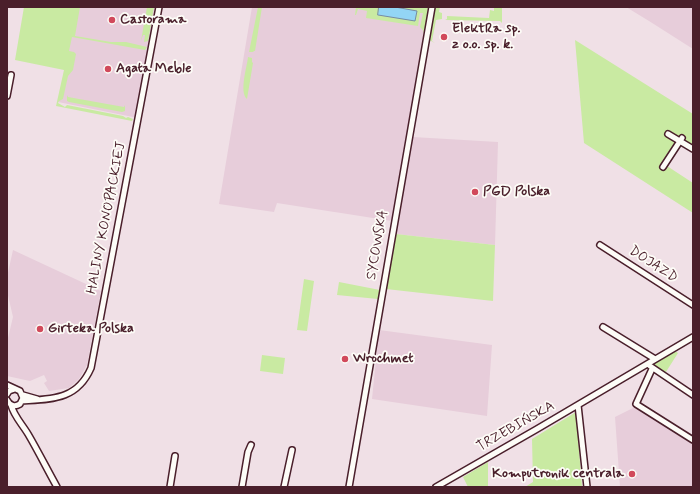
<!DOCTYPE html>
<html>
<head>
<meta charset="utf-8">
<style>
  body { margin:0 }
  #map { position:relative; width:700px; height:494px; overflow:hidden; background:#f0e0e6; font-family:Mynerve,sans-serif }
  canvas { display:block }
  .frame { position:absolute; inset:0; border:8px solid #4a1f2b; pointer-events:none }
</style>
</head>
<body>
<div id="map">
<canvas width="700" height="494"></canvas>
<div class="frame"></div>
</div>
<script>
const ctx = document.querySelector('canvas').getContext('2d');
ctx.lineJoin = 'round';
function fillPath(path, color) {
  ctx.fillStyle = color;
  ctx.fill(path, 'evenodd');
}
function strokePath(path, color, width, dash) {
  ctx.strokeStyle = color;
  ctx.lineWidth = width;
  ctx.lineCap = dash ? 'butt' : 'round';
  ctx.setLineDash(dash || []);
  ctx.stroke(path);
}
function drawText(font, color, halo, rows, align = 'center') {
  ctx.font = font + ' Mynerve,sans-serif';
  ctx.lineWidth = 3.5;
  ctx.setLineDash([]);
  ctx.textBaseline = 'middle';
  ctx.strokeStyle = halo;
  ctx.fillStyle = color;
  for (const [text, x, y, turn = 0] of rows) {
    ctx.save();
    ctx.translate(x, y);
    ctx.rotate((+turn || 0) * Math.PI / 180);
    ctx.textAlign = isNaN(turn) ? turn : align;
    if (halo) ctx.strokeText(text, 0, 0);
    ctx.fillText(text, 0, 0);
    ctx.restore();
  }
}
const built = new Path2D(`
  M 77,7 L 159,7 L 138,118 L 58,102 Z
  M 252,7 L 421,7 L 427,15 L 392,221 L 277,203 L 274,212 L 219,204 Z
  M 626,7 L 693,7 L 693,49 L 649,21 Z
  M 413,137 L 498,142 L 495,245 L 396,234 Z
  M 13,250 L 101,291 L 87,365 L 79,379 L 69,388 L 49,391 L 44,383 L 47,381 L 44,375 L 30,381 L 7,376 L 7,342 L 13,317 L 7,291 L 7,277 Z
  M 379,330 L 492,345 L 487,416 L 372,399 Z
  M 637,406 L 693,445 L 693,487 L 620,487 L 615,417 Z`);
const green = new Path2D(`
  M 24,7 L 80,7 L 75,36 L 111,42 L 126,42 L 147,47 L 145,50 L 72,37 L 69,51 L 74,52 L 76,54 L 73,70 L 68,76 L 63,99 L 59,101 L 58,103 L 65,107 L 67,105 L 123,116 L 126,118 L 128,117 L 133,119 L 132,121 L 56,106 L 64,70 L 15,60 Z
  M 147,7 L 154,7 L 148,41 L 144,42 L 145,35 L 143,35 L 141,41 Z
  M 258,7 L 262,7 L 255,51 L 254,51 L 253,52 L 249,52 Z
  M 356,7 L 428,7 L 424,34 L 423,30 L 420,27 L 423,13 L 420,13 L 418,26 L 366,18 L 367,11 L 358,9 L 356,15 L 355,15 Z
  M 434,7 L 440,7 L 439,12 L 442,13 L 442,19 L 436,20 L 432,41 L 435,43 L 429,40 Z
  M 494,7 L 502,7 L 502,23 L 500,21 L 445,20 L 447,19 L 447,16 L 489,18 L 490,10 L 494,11 Z
  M 575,40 L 693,114 L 693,146 L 685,142 L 685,138 L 682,136 L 677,141 L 680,145 L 683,145 L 682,147 L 680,147 L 667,166 L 693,183 L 693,213 L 584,143 Z
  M 248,57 L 252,58 L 252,62 L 253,63 L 247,99 C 239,92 247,67 248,57 Z
  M 67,95 L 68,97 L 124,107 L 125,105 L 125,111 L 122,112 L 69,102 L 67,101 Z
  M 396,234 L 495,245 L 493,301 L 386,289 Z
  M 304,279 L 314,281 L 307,331 L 297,330 Z
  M 339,282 L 380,290 L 378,299 L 337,295 Z
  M 675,351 L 678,353 L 664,375 L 653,366 L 653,363 Z
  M 262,355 L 285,358 L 283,374 L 260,371 Z
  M 576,412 L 582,487 L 525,487 L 533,482 L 532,439 Z
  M 488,462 L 488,487 L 468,487 L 463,477 Z`);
const water = new Path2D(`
  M 379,7 L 395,7 L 417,11 L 415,21 L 378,15 Z`);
const minor = new Path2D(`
  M 7,96 L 11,75
  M 668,134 L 693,149
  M 663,167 L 682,138
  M 600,245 L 693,305
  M 603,327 L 655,359
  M 650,366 L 693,395
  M 652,369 L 636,404 L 693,440
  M 7,385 L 20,391 L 23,398 L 20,404 C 15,407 10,406 7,400
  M 7,394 L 9,391 L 15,389
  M 23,395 L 37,399
  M 22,401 C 52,399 77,400 91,368 L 159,7
  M 11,405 C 14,416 22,424 28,434 C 38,451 47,469 57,487
  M 578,405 L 587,487
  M 170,487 L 175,456
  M 242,487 L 248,452 L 251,445
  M 284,487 L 292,450
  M 349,487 L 432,7
  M 436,487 L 537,429 L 693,337`);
const markers = [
  [112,20,4,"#d1495b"],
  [444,37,4,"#d1495b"],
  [108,69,4,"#d1495b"],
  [475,192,4,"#d1495b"],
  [40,329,4,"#d1495b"],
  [345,359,4,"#d1495b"],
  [632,474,4,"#d1495b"]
];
const poiNames = [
  ["Castorama",120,20],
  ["ElektRa sp.",452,29],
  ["z o.o. sp. k.",452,45],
  ["Agata Meble",116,69],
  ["PGD Polska",483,192],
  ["Girteka Polska",48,329],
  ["Wrochmet",353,359],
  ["Komputronik centrala",624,474,"right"]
];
const streetNames = [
  ["HALINY KONOPACKIEJ",107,218,-79],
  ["SYCOWSKA",378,245,-80],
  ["DOJAZD",653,265,33],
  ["TRZEBIŃSKA",516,427,-30]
];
fillPath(built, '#e7cdda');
fillPath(green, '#c9eaa2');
fillPath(water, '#93d5f5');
strokePath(water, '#768ca4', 1);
strokePath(minor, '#4a1f2b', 8);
strokePath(minor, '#fdfcf7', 5);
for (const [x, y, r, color] of markers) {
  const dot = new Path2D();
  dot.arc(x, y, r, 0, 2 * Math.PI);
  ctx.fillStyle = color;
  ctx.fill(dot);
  strokePath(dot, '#fdfcf7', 1.5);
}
drawText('bold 14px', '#4a1f2b', '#fdfcf7', poiNames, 'left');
drawText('14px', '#4a1f2b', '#fdfcf7', streetNames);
</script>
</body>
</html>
